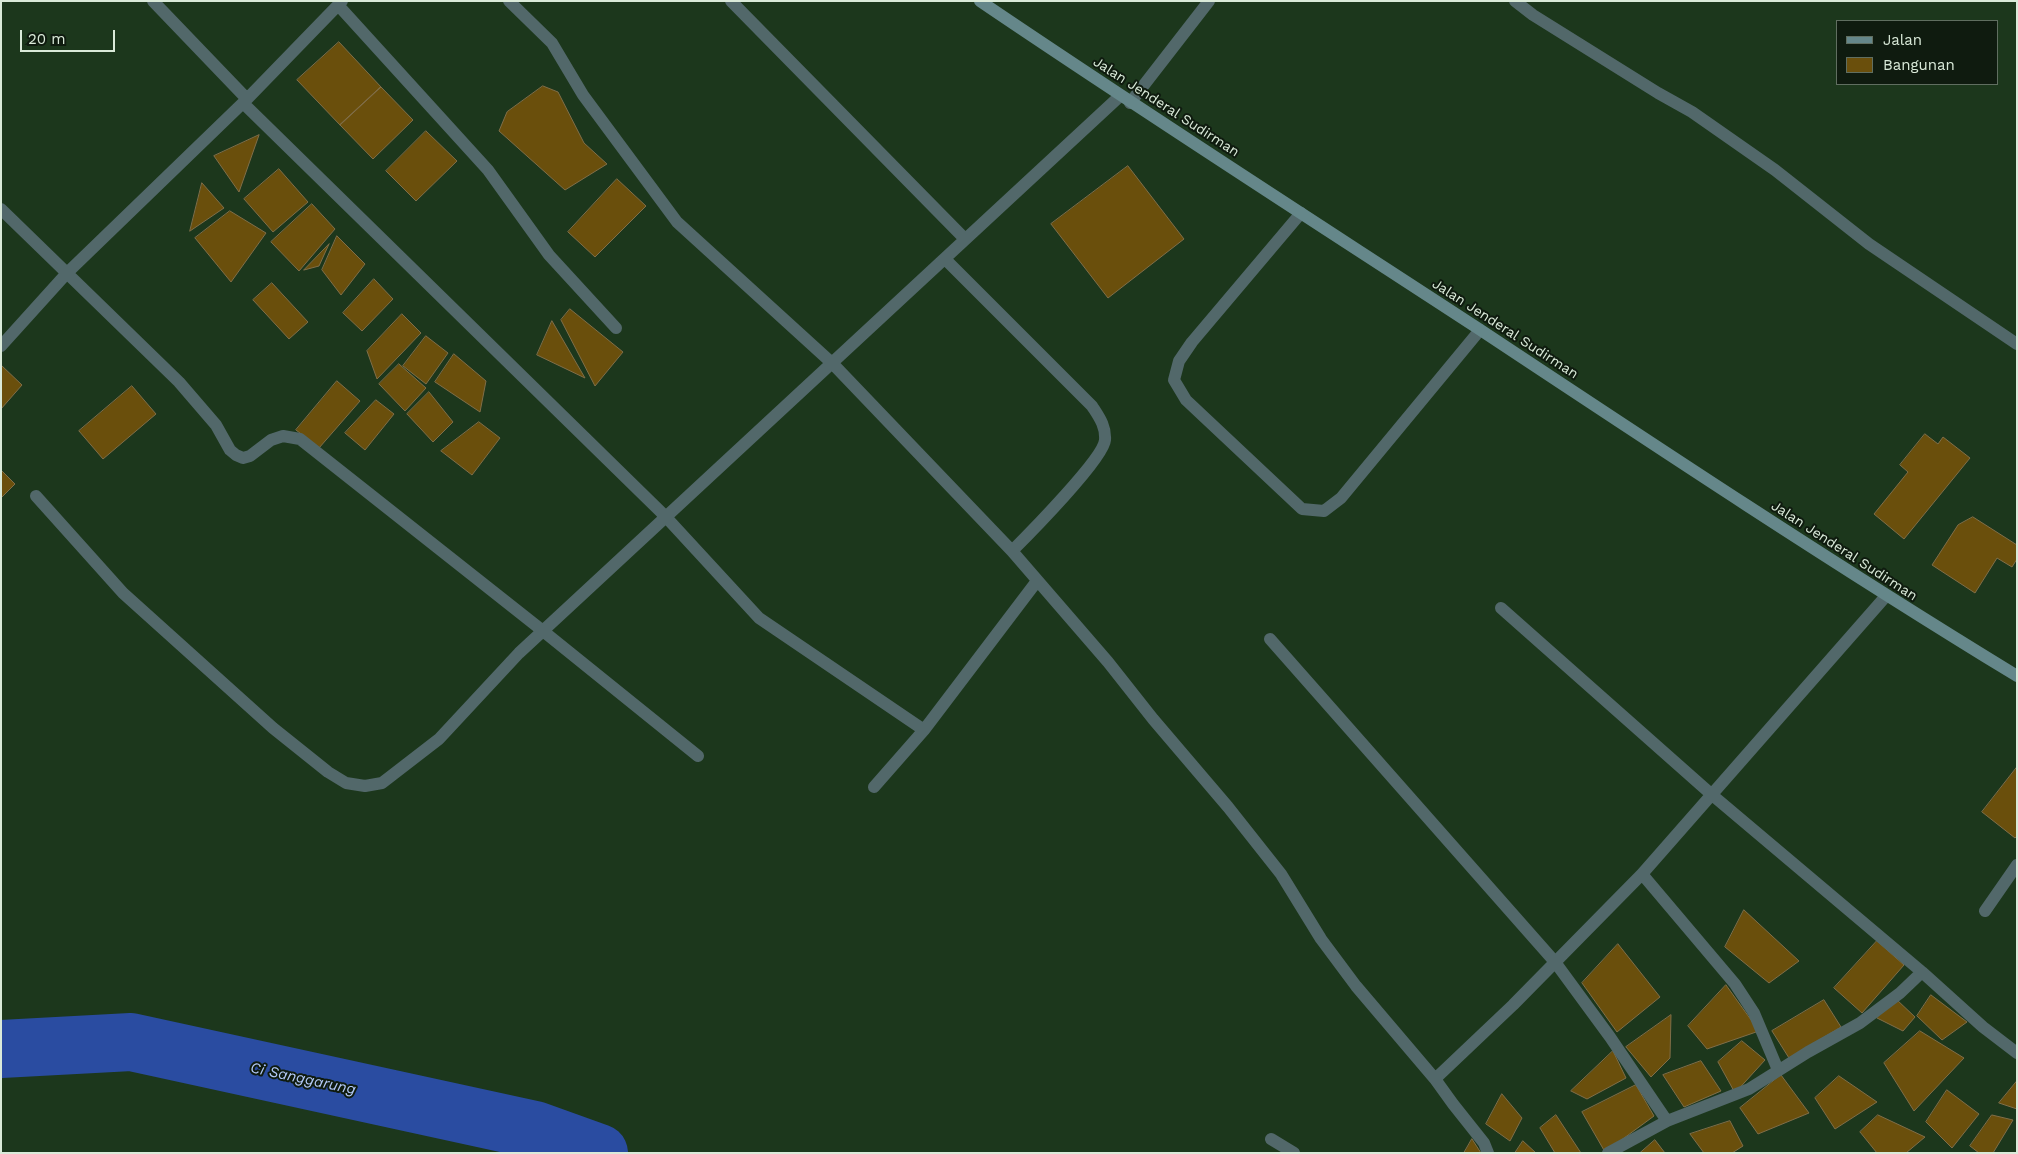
<!DOCTYPE html>
<html>
<head>
<meta charset="utf-8">
<style>
  body { margin:0 }
  #map { position:relative; width:2018px; height:1154px; overflow:hidden; background:#1c371c; font-family:"Work Sans",sans-serif }
  canvas { display:block }
  .frame { position:absolute; inset:0; border:2px solid #daead9; pointer-events:none }
  .legend { position:absolute; left:1836px; top:20px; width:162px; height:65px; box-sizing:border-box; background:#0f1b0f; border:1px solid #606e60; margin:0; padding:6px 9px; list-style:none; font-size:15px; color:#daead9 }
  .legend li { display:flex; align-items:center; gap:10px; height:25px }
  .legend b { width:25px; border:1px solid #606e60 }
  .scale { position:absolute; left:20px; top:30px; width:95px; height:22px; box-sizing:border-box; border:2px solid #daead9; border-top:0; padding-left:6px; font-size:15px; line-height:18px; white-space:nowrap; color:#daead9; -webkit-text-stroke:4px #0f1b0f; paint-order:stroke }
</style>
</head>
<body>
<div id="map">
<canvas width="2018" height="1154"></canvas>
<div class="frame"></div>
<ul class="legend">
<li><b style="height:6px;background:#65878a"></b>Jalan</li>
<li><b style="height:14px;background:#6a4f0c"></b>Bangunan</li>
</ul>
<div class="scale">20 m</div>
</div>
<script>
const ctx = document.querySelector('canvas').getContext('2d');
ctx.lineJoin = 'round';
function strokePath(path, color, width, dash) {
  ctx.strokeStyle = color;
  ctx.lineWidth = width;
  ctx.lineCap = dash ? 'butt' : 'round';
  ctx.setLineDash(dash || []);
  ctx.stroke(path);
}
function fillPath(path, color) {
  ctx.fillStyle = color;
  ctx.fill(path, 'evenodd');
}
function drawText(font, color, halo, rows, align = 'center') {
  ctx.font = font + ' "Work Sans",sans-serif';
  ctx.lineWidth = 4;
  ctx.setLineDash([]);
  ctx.textBaseline = 'middle';
  ctx.strokeStyle = halo;
  ctx.fillStyle = color;
  for (const [text, x, y, turn = 0] of rows) {
    ctx.save();
    ctx.translate(x, y);
    ctx.rotate((+turn || 0) * Math.PI / 180);
    ctx.textAlign = isNaN(turn) ? turn : align;
    if (halo) ctx.strokeText(text, 0, 0);
    ctx.fillText(text, 0, 0);
    ctx.restore();
  }
}
const river = new Path2D(`
  M 1,1049 L 131,1042 L 535,1130 L 599,1153`);
const building = new Path2D(`
  M 339,42 L 381,87 L 340,125 L 297,80 Z
  M 543,86 L 558,92 L 584,143 L 607,164 L 565,190 L 499,131 L 507,112 Z
  M 381,87 L 413,120 L 373,159 L 340,125 Z
  M 426,131 L 457,161 L 416,201 L 386,171 Z
  M 259,135 L 239,192 L 214,156 Z
  M 1128,166 L 1184,239 L 1108,298 L 1051,224 Z
  M 279,169 L 308,202 L 273,232 L 244,199 Z
  M 617,179 L 646,206 L 595,257 L 568,232 Z
  M 202,183 L 224,208 L 190,231 Z
  M 312,204 L 335,229 L 299,271 L 271,242 Z
  M 230,211 L 266,233 L 231,282 L 195,238 Z
  M 337,236 L 365,264 L 341,295 L 322,270 Z
  M 329,244 L 319,266 L 304,270 Z
  M 374,279 L 393,299 L 362,331 L 343,313 Z
  M 272,283 L 308,322 L 289,339 L 253,300 Z
  M 570,309 L 623,352 L 595,386 L 561,320 Z
  M 402,314 L 421,333 L 377,379 L 367,351 Z
  M 552,321 L 585,378 L 537,355 Z
  M 426,336 L 448,353 L 426,384 L 403,366 Z
  M 454,354 L 486,381 L 480,412 L 435,382 Z
  M 399,364 L 426,388 L 405,411 L 379,384 Z
  M 1,365 L 22,385 L 1,409 Z
  M 337,381 L 360,401 L 319,448 L 296,430 Z
  M 132,386 L 156,414 L 103,459 L 79,431 Z
  M 429,392 L 453,422 L 433,442 L 407,414 Z
  M 376,400 L 394,414 L 365,450 L 345,433 Z
  M 479,422 L 500,438 L 472,475 L 441,451 Z
  M 1925,434 L 1938,444 L 1943,437 L 1970,458 L 1904,539 L 1874,514 L 1908,472 L 1900,465 Z
  M 1,470 L 15,484 L 1,498 Z
  M 1973,517 L 2017,545 L 2017,559 L 2012,567 L 1997,558 L 1975,593 L 1932,565 L 1958,525 Z
  M 2017,767 L 2017,836 L 2015,838 L 1982,812 Z
  M 1744,910 L 1799,961 L 1769,983 L 1725,947 Z
  M 1877,941 L 1904,965 L 1862,1013 L 1834,988 Z
  M 1618,944 L 1660,997 L 1617,1032 L 1582,983 Z
  M 1726,985 L 1759,1031 L 1707,1049 L 1688,1026 Z
  M 1931,995 L 1967,1022 L 1942,1040 L 1917,1016 Z
  M 1896,999 L 1915,1017 L 1903,1031 L 1877,1018 Z
  M 1824,1000 L 1841,1027 L 1789,1058 L 1772,1031 Z
  M 1671,1015 L 1670,1058 L 1651,1077 L 1626,1047 Z
  M 1920,1031 L 1964,1058 L 1914,1111 L 1884,1063 Z
  M 1742,1041 L 1765,1060 L 1735,1093 L 1718,1062 Z
  M 1613,1051 L 1626,1078 L 1587,1099 L 1571,1091 Z
  M 1701,1061 L 1721,1091 L 1684,1107 L 1663,1075 Z
  M 1781,1075 L 1809,1113 L 1758,1134 L 1740,1108 Z
  M 1839,1076 L 1877,1102 L 1835,1129 L 1815,1098 Z
  M 2017,1081 L 2017,1109 L 1999,1103 Z
  M 1636,1085 L 1654,1116 L 1605,1152 L 1582,1112 Z
  M 1947,1090 L 1979,1114 L 1952,1148 L 1926,1122 Z
  M 1502,1094 L 1522,1118 L 1510,1141 L 1486,1124 Z
  M 1556,1115 L 1581,1153 L 1555,1153 L 1540,1128 Z
  M 1878,1115 L 1925,1137 L 1906,1153 L 1877,1153 L 1860,1132 Z
  M 1992,1115 L 2013,1120 L 1993,1153 L 1979,1153 L 1970,1146 Z
  M 1730,1121 L 1743,1146 L 1732,1153 L 1704,1153 L 1690,1134 Z
  M 1472,1139 L 1481,1153 L 1464,1153 Z
  M 1655,1140 L 1665,1153 L 1640,1153 Z
  M 1523,1141 L 1536,1153 L 1515,1153 Z`);
const service = new Path2D(`
  M 1301,213 L 1192,342 L 1179,361 L 1174,380 L 1186,400 L 1302,509 L 1324,511 L 1341,498 L 1480,330`);
const minor = new Path2D(`
  M 153,1 L 247,99
  M 509,1 L 552,43 L 583,95 L 677,222 L 833,364 L 1012,551 L 1108,662 L 1153,719 L 1228,807 L 1281,874 L 1321,939 L 1356,986 L 1435,1079 L 1513,1005 L 1642,874 L 1886,596
  M 731,1 L 965,239
  M 1515,1 L 1533,15 L 1658,93 L 1692,112 L 1775,170 L 1869,244 L 2017,344
  M 338,5 L 488,170 L 549,255 L 616,328
  M 243,103 L 665,516 L 759,618 L 924,730
  M 1130,103 L 1209,1
  M 1,209 L 179,382 L 216,425 L 230,450 L 236,455 L 243,458 L 250,456 L 271,440 L 283,436 L 300,439 L 543,631 L 698,756
  M 945,259 L 1092,406 C 1099,417 1106,426 1105,440 C 1104,458 1029,534 1012,551
  M 1,346 L 67,273 L 247,99 L 342,1
  M 36,496 L 123,593 L 273,728 L 328,772 L 346,783 L 365,786 L 382,783 L 439,739 L 519,653 L 1120,96
  M 1501,608 L 1711,794 L 1922,972 L 1983,1027 L 2017,1053
  M 1270,639 L 1555,962 L 1610,1037 L 1667,1121
  M 874,787 L 924,730 L 1037,581
  M 1642,874 L 1735,984 L 1754,1013 L 1778,1070
  M 1985,911 L 2017,865
  M 1435,1079 L 1453,1104 L 1484,1143 L 1488,1153
  M 1271,1139 L 1294,1153
  M 1608,1153 L 1667,1121 L 1749,1089 L 1808,1052 L 1860,1023 L 1900,993 L 1922,972`);
const secondary = new Path2D(`
  M 980,1 C 1145,113 1312,220 1479,329 C 1657,447 1835,565 2017,676`);
const streetNames = [
  ["Jalan Jenderal Sudirman",1166,107,33],
  ["Jalan Jenderal Sudirman",1505,329,33],
  ["Jalan Jenderal Sudirman",1844,551,33]
];
const waterNames = [
  ["Ci Sanggarung",303,1079,12]
];
strokePath(river, '#2a4ca1', 58);
fillPath(building, '#6a4f0c');
strokePath(building, '#806e49', 1);
strokePath(service, '#52686a', 12);
strokePath(minor, '#52686a', 12);
strokePath(secondary, '#65878a', 12);
drawText('14px', '#daead9', '#0f1b0f', streetNames);
drawText('italic 15px', '#b3c9f7', '#0f1b0f', waterNames);
</script>
</body>
</html>
